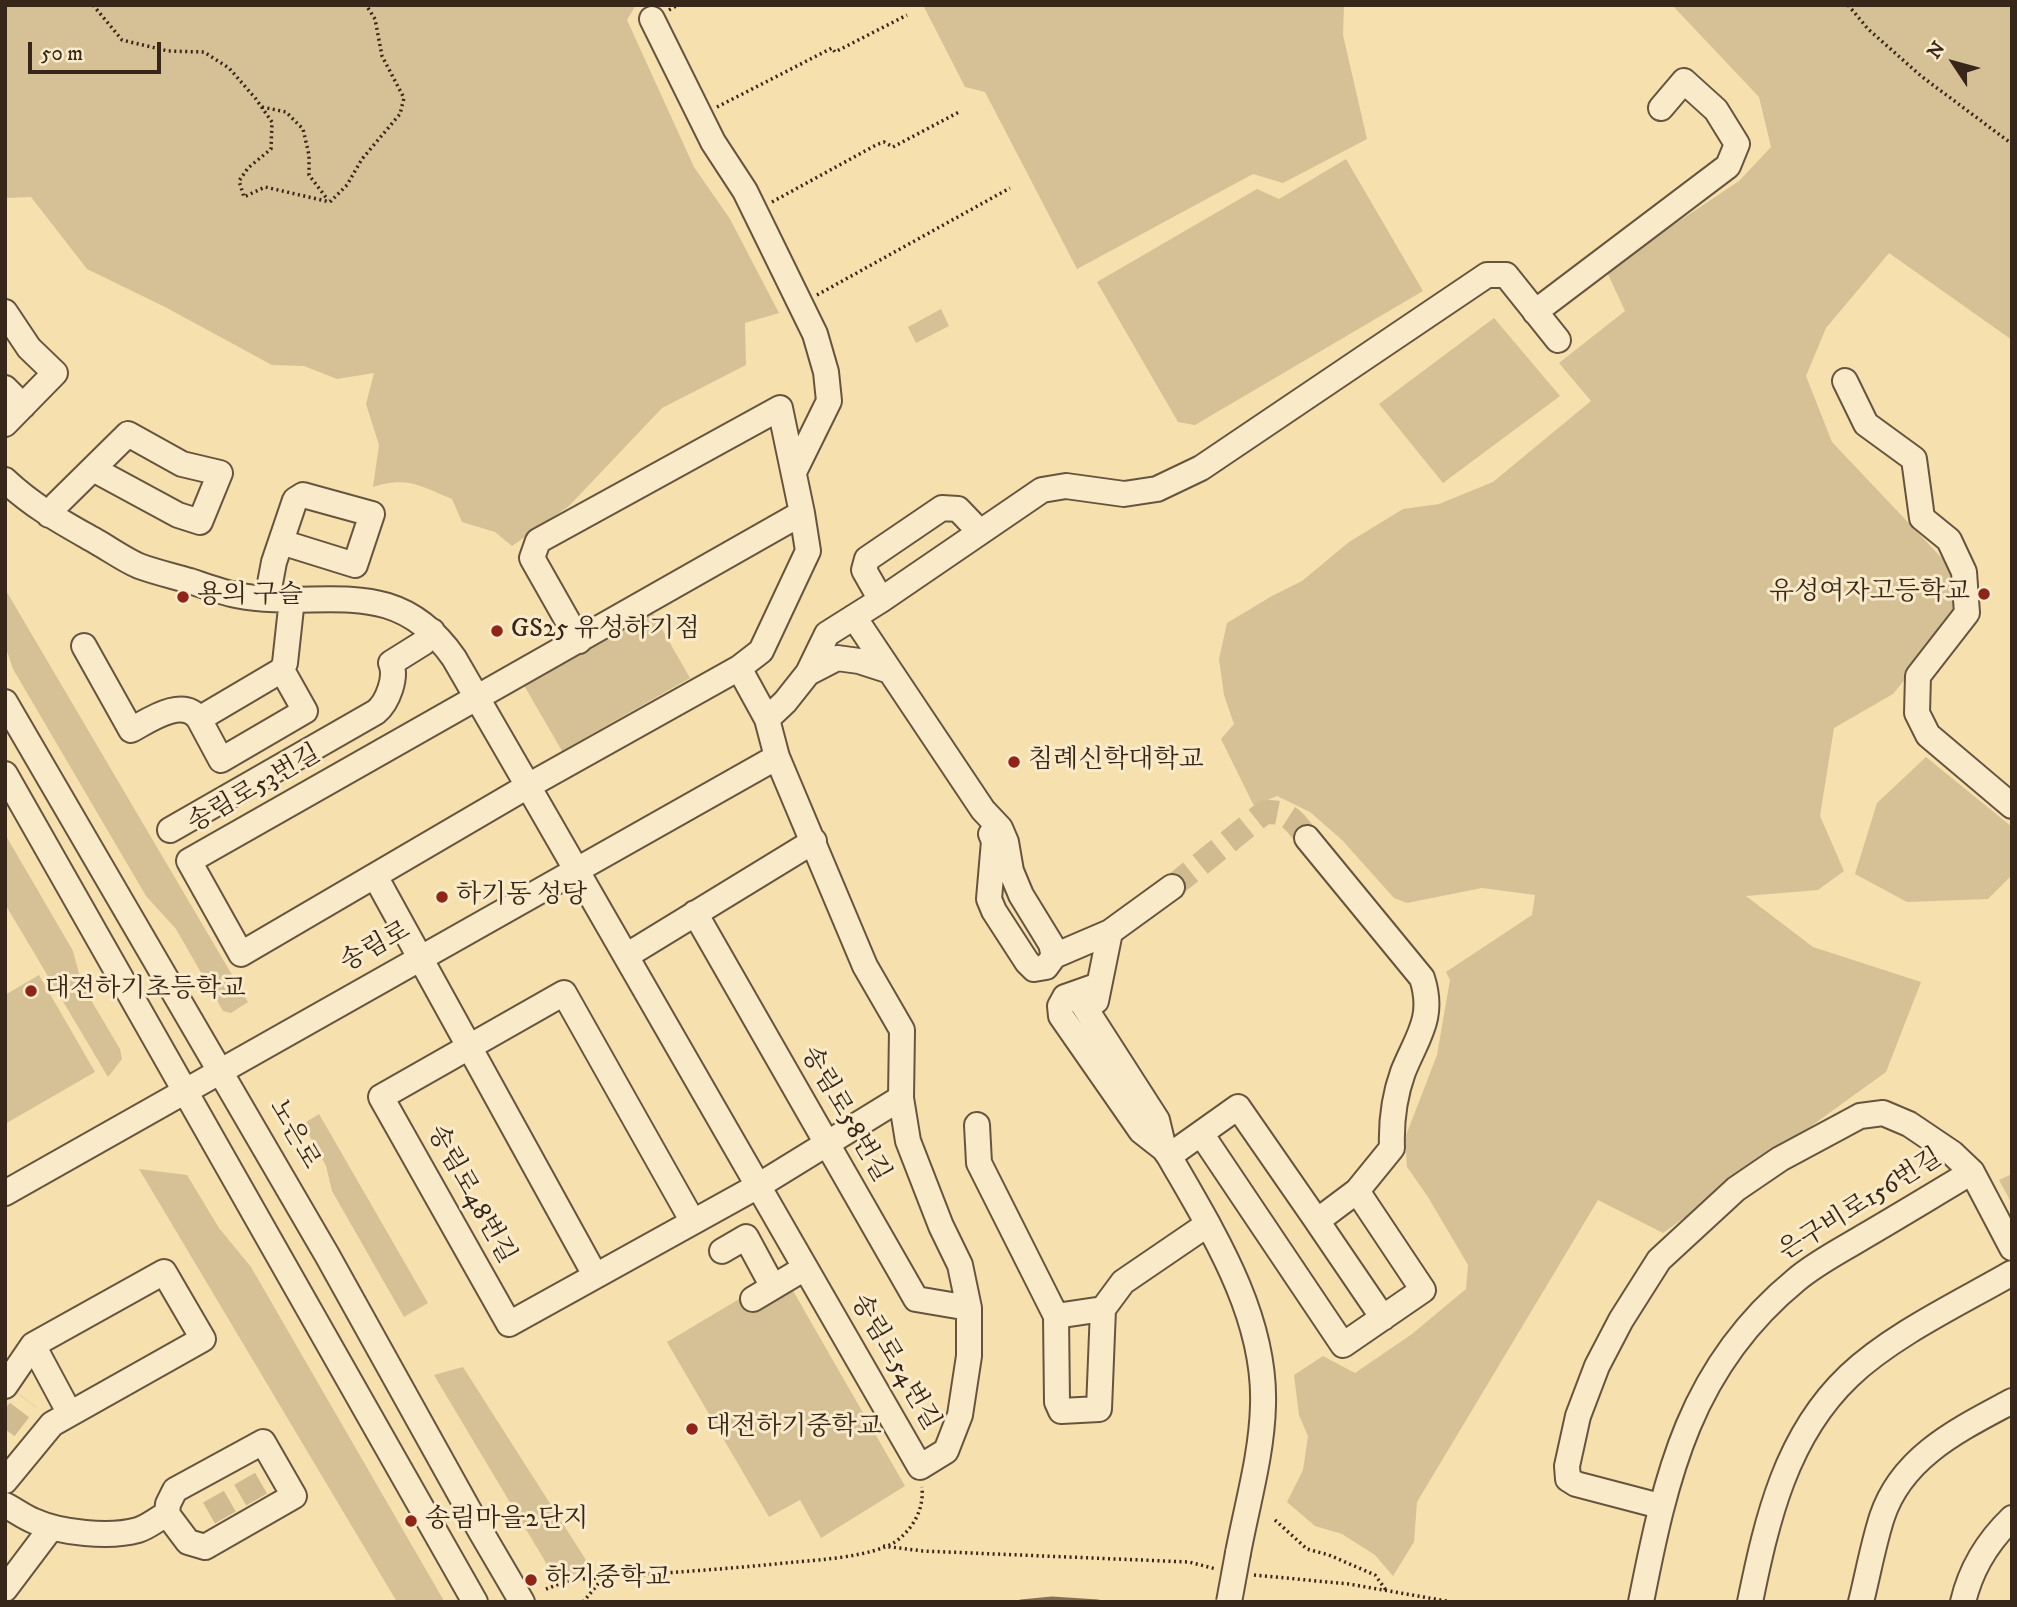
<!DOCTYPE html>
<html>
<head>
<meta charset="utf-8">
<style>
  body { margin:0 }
  #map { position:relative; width:2017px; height:1607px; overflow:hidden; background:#f6e0ae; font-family:"IM FELL DW Pica",serif }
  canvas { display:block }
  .frame { position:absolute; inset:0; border:7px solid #37261a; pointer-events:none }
  .north { position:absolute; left:1919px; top:28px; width:70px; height:70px; -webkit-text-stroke:5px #f9ebca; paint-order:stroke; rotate:306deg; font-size:19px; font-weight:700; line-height:28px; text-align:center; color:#37261a }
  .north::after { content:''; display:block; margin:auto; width:24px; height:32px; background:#37261a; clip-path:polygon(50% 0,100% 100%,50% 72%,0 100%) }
  .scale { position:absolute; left:28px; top:42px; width:133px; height:32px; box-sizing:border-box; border:4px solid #37261a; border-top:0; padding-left:9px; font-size:21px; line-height:24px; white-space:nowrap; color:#37261a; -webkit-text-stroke:5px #f9ebca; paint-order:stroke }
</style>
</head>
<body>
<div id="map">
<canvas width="2017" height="1607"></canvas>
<div class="frame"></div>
<div class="north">N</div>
<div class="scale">50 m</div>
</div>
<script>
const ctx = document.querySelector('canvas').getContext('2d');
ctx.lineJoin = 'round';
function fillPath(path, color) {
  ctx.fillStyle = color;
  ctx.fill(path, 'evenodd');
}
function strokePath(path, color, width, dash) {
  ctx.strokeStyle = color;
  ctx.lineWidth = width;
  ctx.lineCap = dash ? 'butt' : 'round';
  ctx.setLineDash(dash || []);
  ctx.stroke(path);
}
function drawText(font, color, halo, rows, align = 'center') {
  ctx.font = font + ' "IM FELL DW Pica","Noto Serif KR",serif';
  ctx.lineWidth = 6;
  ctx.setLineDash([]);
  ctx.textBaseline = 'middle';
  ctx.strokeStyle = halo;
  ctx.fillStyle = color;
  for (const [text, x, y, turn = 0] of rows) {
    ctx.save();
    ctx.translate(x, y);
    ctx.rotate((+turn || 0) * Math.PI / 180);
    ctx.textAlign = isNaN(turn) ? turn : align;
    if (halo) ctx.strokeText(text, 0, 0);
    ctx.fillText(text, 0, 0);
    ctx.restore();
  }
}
const green = new Path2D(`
  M 5,5 L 636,5 L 627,20 L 694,167 L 730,219 L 779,313 L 745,323 L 746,365 L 662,408 L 569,506 L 512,546 L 495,532 L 462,522 L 452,499 C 420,486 408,476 373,487 L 379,445 L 366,404 L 374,373 L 337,379 L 304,366 L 272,365 L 165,307 L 87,269 L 31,197 L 5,198 Z
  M 923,5 L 1344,5 L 1343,35 L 1367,139 L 1283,183 L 1253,174 L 1077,269 L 985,92 L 965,87 Z
  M 1672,5 L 2012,5 L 2012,340 L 1889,253 L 1826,328 L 1806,376 L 1832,442 L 1955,572 L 1955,618 L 1893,694 L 1834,728 L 1820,816 L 1844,871 L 1818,890 L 1746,896 L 1813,947 L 1921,982 L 1886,1072 L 1663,1233 L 1598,1200 L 1417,1502 L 1414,1542 L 1393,1576 L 1375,1555 L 1342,1534 L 1315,1526 L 1287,1502 L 1303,1470 L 1308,1436 L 1299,1415 L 1294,1375 L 1323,1356 L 1355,1373 L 1412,1334 L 1466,1289 L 1468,1265 L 1428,1197 L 1407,1167 L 1405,1138 L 1437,1055 L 1450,980 L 1446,972 L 1532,915 L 1535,895 L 1482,888 L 1407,903 L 1394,898 L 1342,840 L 1310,812 L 1277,796 L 1254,806 L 1221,739 L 1234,724 L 1224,695 L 1219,659 L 1227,623 L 1272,596 L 1302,581 L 1349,542 L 1403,509 L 1439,504 L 1493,482 L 1591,401 L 1559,363 L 1625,311 L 1606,270 L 1739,181 L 1771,147 L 1759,97 Z
  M 1346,159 L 1423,291 L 1195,425 L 1178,422 L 1097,282 L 1257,189 L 1279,199 Z
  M 941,309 L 949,326 L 916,343 L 908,327 Z
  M 1494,318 L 1560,396 L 1443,483 L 1379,404 Z
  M 5,589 L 248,1002 L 231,1013 L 223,1011 L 176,929 L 146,896 L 13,669 L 5,645 Z
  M 650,608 L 690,678 L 562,751 L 522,682 Z
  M 1926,757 L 2012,827 L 2012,875 L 1988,899 L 1907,902 L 1855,874 L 1877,803 Z
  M 5,834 L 73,951 L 82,985 L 120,1049 L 122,1059 L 108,1077 L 5,904 Z
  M 39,975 L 95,1072 L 5,1124 L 5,995 Z
  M 319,1114 L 428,1303 L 404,1317 L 332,1191 L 326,1166 L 303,1124 Z
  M 139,1169 L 187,1175 L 219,1228 L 251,1267 L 444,1601 L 397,1602 Z
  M 2012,1174 L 2012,1204 L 1999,1180 Z
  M 792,1289 L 905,1486 L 821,1538 L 800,1500 L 769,1517 L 667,1342 L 746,1295 Z
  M 463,1367 L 593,1571 L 555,1578 L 434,1375 Z`);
const stream = new Path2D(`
  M 1021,1602 L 1052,1599 L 1098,1602`);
const minorTunnel = new Path2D(`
  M 1172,887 L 1265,812 C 1288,811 1295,821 1307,838
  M 5,1429 L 27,1400
  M 209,1513 L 263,1482`);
const path = new Path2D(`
  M 93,5 L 122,40 L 168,51 L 204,52 L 229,68 L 256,99 L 272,122 L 271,149 L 248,168 L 239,181 L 244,197 L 265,187 L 330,202 L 347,185 L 362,159 L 400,114 L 404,98 L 382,56 L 375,19 L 366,5
  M 1848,5 L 1868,29 L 1921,76 L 2012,144
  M 669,10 L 678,5
  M 262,107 L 286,112 L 303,129 L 309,155 L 309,175 L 328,200
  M 717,107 L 832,48 L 835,52 L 907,15
  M 772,202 L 876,145 L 884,142 L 893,147 L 959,112
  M 817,295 L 1010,188
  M 1275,1520 L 1307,1549 L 1329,1555 L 1375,1575 L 1386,1590
  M 883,1546 L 923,1551 L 1189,1562 L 1216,1569
  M 1254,1575 L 1349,1584 L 1452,1602
  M 546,1589 L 570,1580 C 645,1574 720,1570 795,1562 C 821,1560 873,1556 895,1542 C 913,1529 924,1510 922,1487
  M 583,1602 L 604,1577`);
const minor = new Path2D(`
  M 652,19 L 713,142 L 745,191 L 815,334 L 826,372 L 829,401 L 794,472
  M 5,312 L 29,348 L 55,373 L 5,424
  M 1535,312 L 1728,166 L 1737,144 L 1716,110 L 1684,81 L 1661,108
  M 1845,381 L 1866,424 L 1914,459 L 1922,518 L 1949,540 L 1964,572 L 1967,613 L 1918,676 L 1917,713 L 1928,735 L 2012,806
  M 5,388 L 23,406
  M 5,480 C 35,508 62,522 97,542 C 111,550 125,560 139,566 C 155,572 173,576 190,581 C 205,586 221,592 236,595 C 320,612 393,570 454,658 L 528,786 L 739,668
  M 802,513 L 808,551 L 761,651 L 739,668 L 767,719 L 777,757 L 865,966 L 902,1030 L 901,1098 L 908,1141 L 941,1226 L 960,1265 L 969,1308 L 969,1356 L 960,1415 L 946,1451 L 920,1467 L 528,786 L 241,954 L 189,861 Z
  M 49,515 L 57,504 L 128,434 L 182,464 L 220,473 L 200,522 L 178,515 L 93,469
  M 267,599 L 274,562 L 295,500 L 303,495 L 372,514 L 355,565 L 281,542
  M 881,600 L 864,570 L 867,559 L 942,508 L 958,509 L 980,532
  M 854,617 L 983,810 L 1000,828 L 1006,842 L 1011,871 L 1021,895 L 1051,944 L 1054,956
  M 579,641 L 532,558 L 538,541 L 780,408 L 802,513
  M 84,646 L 131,730 C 148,721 183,696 199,719 L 282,670 L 285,663 L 292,599
  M 808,673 L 837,658 L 859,661 L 890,671
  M 5,702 L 327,1255 L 481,1532 L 522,1602
  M 199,719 L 221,760 L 305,711 L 282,670
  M 767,719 L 785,702 L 808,673 L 827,634 L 881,600 L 1042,490 L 1066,486 L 1124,494 L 1157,489 L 1201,468 L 1487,275 L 1506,275 L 1558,340
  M 5,774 L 475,1602
  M 170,830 L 376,712 C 388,702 397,677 391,663 L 423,643 L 432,631
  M 991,834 L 994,841 L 989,899 L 994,911 L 1027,962 L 1034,969 L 1046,967 L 1054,956 L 1110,932 L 1172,887
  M 375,876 L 595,1275
  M 695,913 L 916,1299 L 969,1308
  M 626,956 L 814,841
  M 1099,985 L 1065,997 L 1060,1006 L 1061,1016 L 1141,1131 L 1164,1149 L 1169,1156 C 1212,1231 1266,1315 1263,1405 C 1262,1454 1247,1505 1238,1553
  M 1065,997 L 1080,1000 L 1157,1120 L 1164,1149
  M 1096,1001 L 1110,932
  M 977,1125 L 979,1163 L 1056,1316 L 1103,1309 L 1123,1282 L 1208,1224
  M 1202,1135 L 1343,1345 L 1423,1290 L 1357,1191
  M 1169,1156 L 1238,1107 L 1317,1221 L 1357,1191 L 1392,1148 C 1391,1122 1394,1097 1403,1072 C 1417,1037 1435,1018 1422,978 L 1307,838
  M 5,1193 L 777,757
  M 1317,1221 L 1383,1318
  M 693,1222 L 564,993 L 381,1097 L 509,1324 L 758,1186 L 901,1098
  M 722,1251 L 746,1237 L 773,1287
  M 753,1299 L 805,1268
  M 1056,1316 L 1057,1402 L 1061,1411 L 1099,1409 L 1103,1309
  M 33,1345 L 70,1414
  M 5,1386 L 33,1345 L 164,1272 L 203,1339 L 52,1424 L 5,1481
  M 263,1442 L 294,1496 L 205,1547 L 188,1542 L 167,1514 L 168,1504 L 175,1490 Z
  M 5,1505 C 15,1510 24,1517 34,1521 C 60,1533 110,1538 138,1530 C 148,1527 157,1519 167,1514
  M 1660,1506 L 1576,1484 L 1568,1479 L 1567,1466 L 1578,1416 L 1597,1366 L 1621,1320 L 1659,1260 L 1736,1189 L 1780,1159 L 1860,1116 L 1883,1113 L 1909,1124 L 1952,1153 L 1972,1172 L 2012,1248
  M 5,1589 L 51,1528
  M 1641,1602 C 1666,1475 1690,1367 1796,1280 C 1816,1263 1840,1251 1863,1237 C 1899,1216 1935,1194 1972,1172
  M 1750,1602 C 1767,1519 1786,1436 1849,1376 C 1892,1335 1960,1303 2012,1273
  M 1861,1602 C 1868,1574 1873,1545 1882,1517 C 1902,1456 1960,1429 2012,1401
  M 1963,1602 C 1971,1568 1987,1542 2012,1518`);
const minorBridge = new Path2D(`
  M 1229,1602 L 1238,1553`);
const markers = [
  [1984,594,7,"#8f2418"],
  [183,597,7,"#8f2418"],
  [497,631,7,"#8f2418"],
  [1014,762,7,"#8f2418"],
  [442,897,7,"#8f2418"],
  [31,991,7,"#8f2418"],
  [692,1429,7,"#8f2418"],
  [411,1521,7,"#8f2418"],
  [531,1580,7,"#8f2418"]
];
const poiNames = [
  ["유성여자고등학교",1970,594,"right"],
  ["용의 구슬",197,597],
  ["GS25 유성하기점",511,631],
  ["침례신학대학교",1028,762],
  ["하기동 성당",456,897],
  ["대전하기초등학교",45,991],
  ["대전하기중학교",706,1429],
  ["송림마을2단지",425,1521],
  ["하기중학교",545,1580]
];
const streetNames = [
  ["송림로53번길",255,790,-30],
  ["송림로",376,948,-29],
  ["송림로58번길",844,1115,60],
  ["노은로",293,1135,60],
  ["송림로48번길",470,1195,61],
  ["은구비로156번길",1861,1206,-32],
  ["송림로54번길",894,1363,60]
];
fillPath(green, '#d6c095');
strokePath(stream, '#837055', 5);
strokePath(minorTunnel, '#d0bb90', 24, [24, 12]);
strokePath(minor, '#67543f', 28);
strokePath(path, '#37261a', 3.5, [2, 3.5]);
strokePath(minor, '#f9ebca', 24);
strokePath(minorBridge, '#67543f', 28, []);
strokePath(minorBridge, '#f9ebca', 24);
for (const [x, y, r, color] of markers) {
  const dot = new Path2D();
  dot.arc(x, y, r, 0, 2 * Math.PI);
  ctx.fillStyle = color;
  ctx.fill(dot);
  strokePath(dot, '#f9ebca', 2.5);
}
drawText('26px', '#37261a', '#f9ebca', poiNames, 'left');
drawText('26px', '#37261a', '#f9ebca', streetNames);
</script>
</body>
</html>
